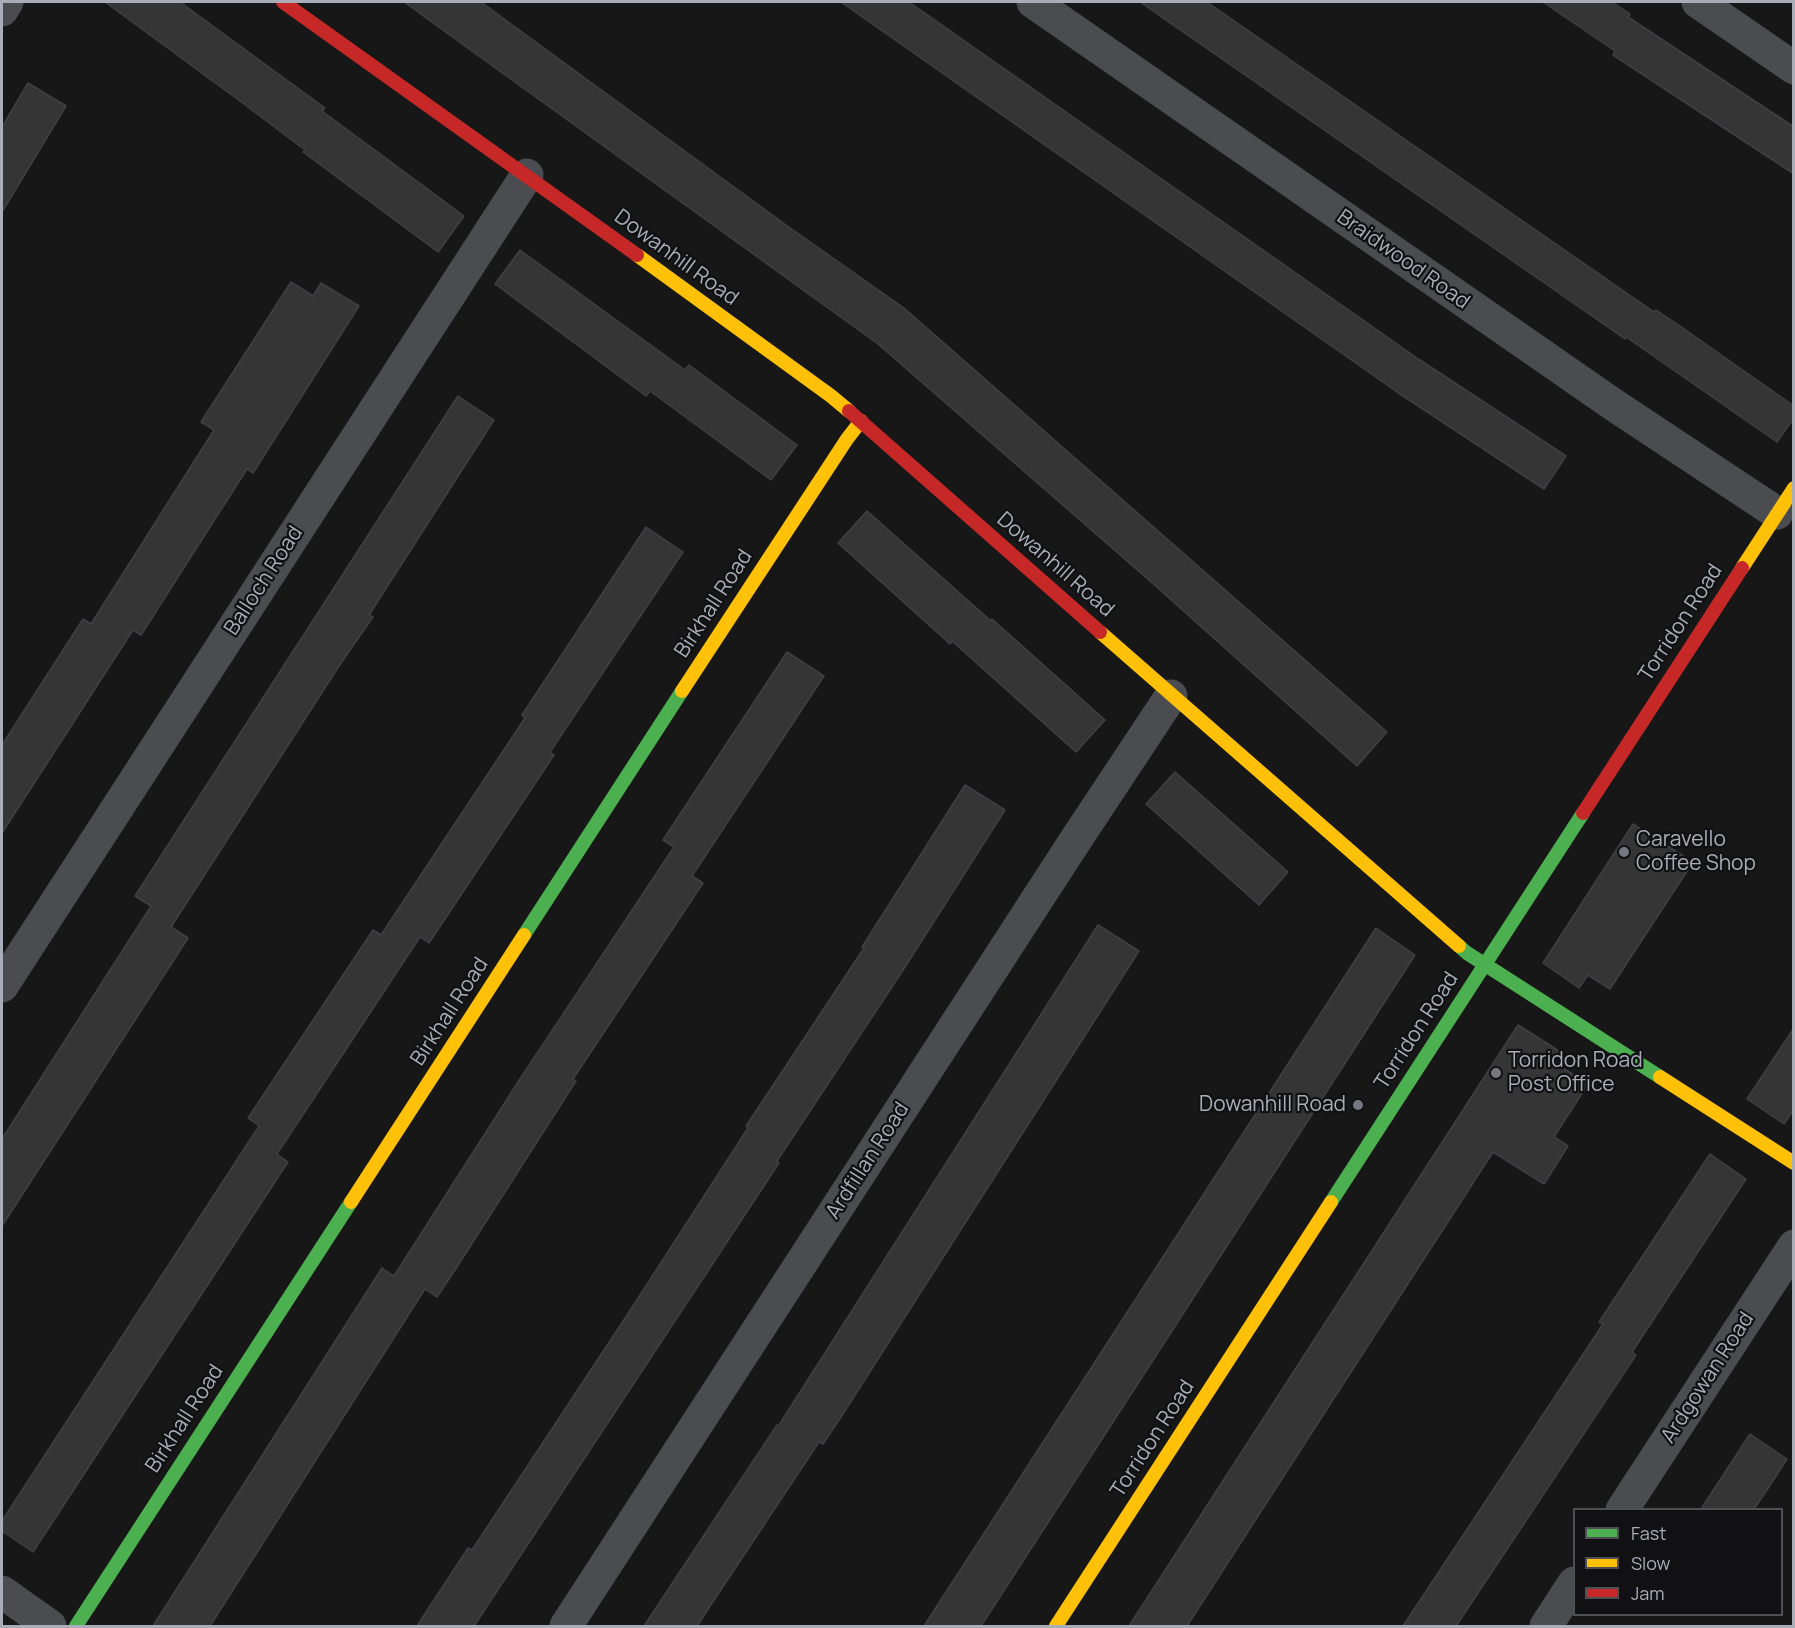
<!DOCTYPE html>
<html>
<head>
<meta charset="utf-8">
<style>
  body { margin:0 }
  #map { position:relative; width:1795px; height:1628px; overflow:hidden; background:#171717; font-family:Manrope,sans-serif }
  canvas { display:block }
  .frame { position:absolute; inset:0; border:3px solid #a8adb8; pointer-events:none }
  .legend { position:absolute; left:1573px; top:1508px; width:210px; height:108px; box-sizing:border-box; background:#111113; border:2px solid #4d4f55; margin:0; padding:8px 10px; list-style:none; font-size:18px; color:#a8adb8 }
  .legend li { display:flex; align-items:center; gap:12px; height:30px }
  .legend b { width:30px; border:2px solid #4d4f55 }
</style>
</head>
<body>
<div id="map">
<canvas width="1795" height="1628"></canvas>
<div class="frame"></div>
<ul class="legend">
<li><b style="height:8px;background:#4caf50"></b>Fast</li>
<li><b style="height:8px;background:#ffc107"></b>Slow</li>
<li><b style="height:8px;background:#c62828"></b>Jam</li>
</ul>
</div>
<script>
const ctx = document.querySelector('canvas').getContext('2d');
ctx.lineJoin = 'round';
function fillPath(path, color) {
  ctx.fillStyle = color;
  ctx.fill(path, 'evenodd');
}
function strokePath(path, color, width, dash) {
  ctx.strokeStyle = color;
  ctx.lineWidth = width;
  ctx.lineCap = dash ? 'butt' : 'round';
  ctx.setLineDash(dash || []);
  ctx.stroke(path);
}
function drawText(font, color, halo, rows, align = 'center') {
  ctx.font = font + ' Manrope,sans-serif';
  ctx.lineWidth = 4.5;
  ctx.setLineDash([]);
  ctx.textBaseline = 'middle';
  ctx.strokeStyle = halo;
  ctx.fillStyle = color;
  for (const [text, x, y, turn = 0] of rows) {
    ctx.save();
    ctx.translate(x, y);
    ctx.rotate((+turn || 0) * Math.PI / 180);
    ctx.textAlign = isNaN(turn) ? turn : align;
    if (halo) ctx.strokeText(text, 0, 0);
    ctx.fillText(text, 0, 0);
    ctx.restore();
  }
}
const building = new Path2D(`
  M 105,2 L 180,2 L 325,108 L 322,111 L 464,216 L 438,252 L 303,152 L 305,150 L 244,104 Z
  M 404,2 L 481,2 L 786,225 L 904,308 L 1387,732 L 1357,766 L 1150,581 L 878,344 Z
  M 841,2 L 909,2 L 1420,360 L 1566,456 L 1544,489 L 1397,392 Z
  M 1140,2 L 1207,2 L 1654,312 L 1656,310 L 1680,326 L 1794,406 L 1794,418 L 1777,442 L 1626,337 L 1625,339 Z
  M 1543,2 L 1612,2 L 1630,14 L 1628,17 L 1794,127 L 1794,174 L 1613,55 L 1615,51 Z
  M 28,83 L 66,106 L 2,212 L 2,127 Z
  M 520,250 L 685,370 L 689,365 L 797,445 L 771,480 L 650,391 L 646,396 L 495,284 Z
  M 291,282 L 313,296 L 321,283 L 359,306 L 253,473 L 247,469 L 141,635 L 133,630 L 2,833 L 2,745 L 83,619 L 91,624 L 214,430 L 201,422 Z
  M 458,396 L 494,420 L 369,615 L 373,617 L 341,663 L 171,927 L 188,938 L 2,1226 L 2,1139 L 151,906 L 135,896 Z
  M 867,511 L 991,621 L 992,619 L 1105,720 L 1076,752 L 952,641 L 950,644 L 838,543 Z
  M 646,527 L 683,552 L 550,752 L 554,755 L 429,943 L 420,937 L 277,1154 L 288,1162 L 33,1552 L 2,1531 L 2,1521 L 259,1126 L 248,1118 L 373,930 L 381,935 L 525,718 L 522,715 Z
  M 787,652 L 824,676 L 692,876 L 703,883 L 573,1079 L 576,1081 L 455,1270 L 437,1297 L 425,1289 L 210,1626 L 153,1626 L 382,1268 L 394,1276 L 518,1082 L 674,847 L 663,840 Z
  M 1175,772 L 1288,872 L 1259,905 L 1146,804 Z
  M 965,785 L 1005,810 L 907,964 L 777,1161 L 779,1163 L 474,1626 L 417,1626 L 468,1548 L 472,1550 L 633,1306 L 748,1128 L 746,1126 L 864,948 L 862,947 Z
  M 1633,824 L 1693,862 L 1610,989 L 1588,975 L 1579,988 L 1543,963 Z
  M 1098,925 L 1139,951 L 841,1417 L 823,1444 L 819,1442 L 697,1626 L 644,1626 L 777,1425 L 779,1425 Z
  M 1376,928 L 1415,955 L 1082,1470 L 981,1626 L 924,1626 Z
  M 1518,1025 L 1559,1051 L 1552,1061 L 1588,1084 L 1554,1137 L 1568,1146 L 1544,1184 L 1493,1152 L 1187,1626 L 1129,1626 Z
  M 1794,1028 L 1794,1109 L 1784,1124 L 1747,1099 Z
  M 1710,1154 L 1746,1179 L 1632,1352 L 1636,1355 L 1456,1626 L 1403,1626 L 1603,1324 L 1599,1322 Z
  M 1750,1434 L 1787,1459 L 1769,1487 L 1754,1509 L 1701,1509 Z`);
const street = new Path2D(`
  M 1033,2 L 1614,405 L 1777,513
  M 1698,2 L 1794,68
  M 2,10 L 7,2
  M 2,986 L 527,175
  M 1622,1510 L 1794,1246
  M 2,1592 L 50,1626
  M 566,1626 L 1075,841 L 1171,696
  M 1546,1626 L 1574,1583`);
const fast = new Path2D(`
  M 524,935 L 682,691
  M 1459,946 L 1467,953 L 1660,1077
  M 1331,1202 L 1583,813
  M 76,1626 L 351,1202`);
const slow = new Path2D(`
  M 637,255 L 831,396 L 849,411
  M 1742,568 L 1794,488
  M 1100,632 L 1459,946
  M 682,691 L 847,439 L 861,421
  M 1660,1077 L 1794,1163
  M 351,1202 L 524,935
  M 1056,1626 L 1331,1202`);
const jam = new Path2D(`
  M 283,2 L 637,255
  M 849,411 L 1100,632
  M 1583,813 L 1742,568`);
const markers = [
  [1624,852,6,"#757880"],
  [1496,1073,6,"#757880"],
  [1358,1105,6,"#757880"]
];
const streetNames = [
  ["Dowanhill Road",676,258,36],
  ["Braidwood Road",1403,260,35],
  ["Dowanhill Road",1055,565,41],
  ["Balloch Road",264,581,-57],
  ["Birkhall Road",714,604,-57],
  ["Torridon Road",1681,623,-57],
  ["Birkhall Road",450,1012,-57],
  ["Torridon Road",1417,1031,-57],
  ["Ardfillan Road",868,1161,-57],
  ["Ardgowan Road",1708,1378,-57],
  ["Birkhall Road",185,1419,-57],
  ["Torridon Road",1153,1439,-57]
];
const poiNames = [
  ["Caravello",1636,840],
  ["Coffee Shop",1636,864],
  ["Torridon Road",1508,1061],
  ["Post Office",1508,1085],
  ["Dowanhill Road",1346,1105,"right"]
];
fillPath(building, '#353536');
strokePath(building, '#3f4043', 1.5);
strokePath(street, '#4b4c50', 33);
strokePath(fast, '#4caf50', 14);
strokePath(slow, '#ffc107', 14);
strokePath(jam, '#c62828', 14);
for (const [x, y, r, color] of markers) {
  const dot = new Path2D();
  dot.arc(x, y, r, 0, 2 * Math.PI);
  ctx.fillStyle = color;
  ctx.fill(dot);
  strokePath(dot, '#111113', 2);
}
drawText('21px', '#a8adb8', '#111113', streetNames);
drawText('21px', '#a8adb8', '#111113', poiNames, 'left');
</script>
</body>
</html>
